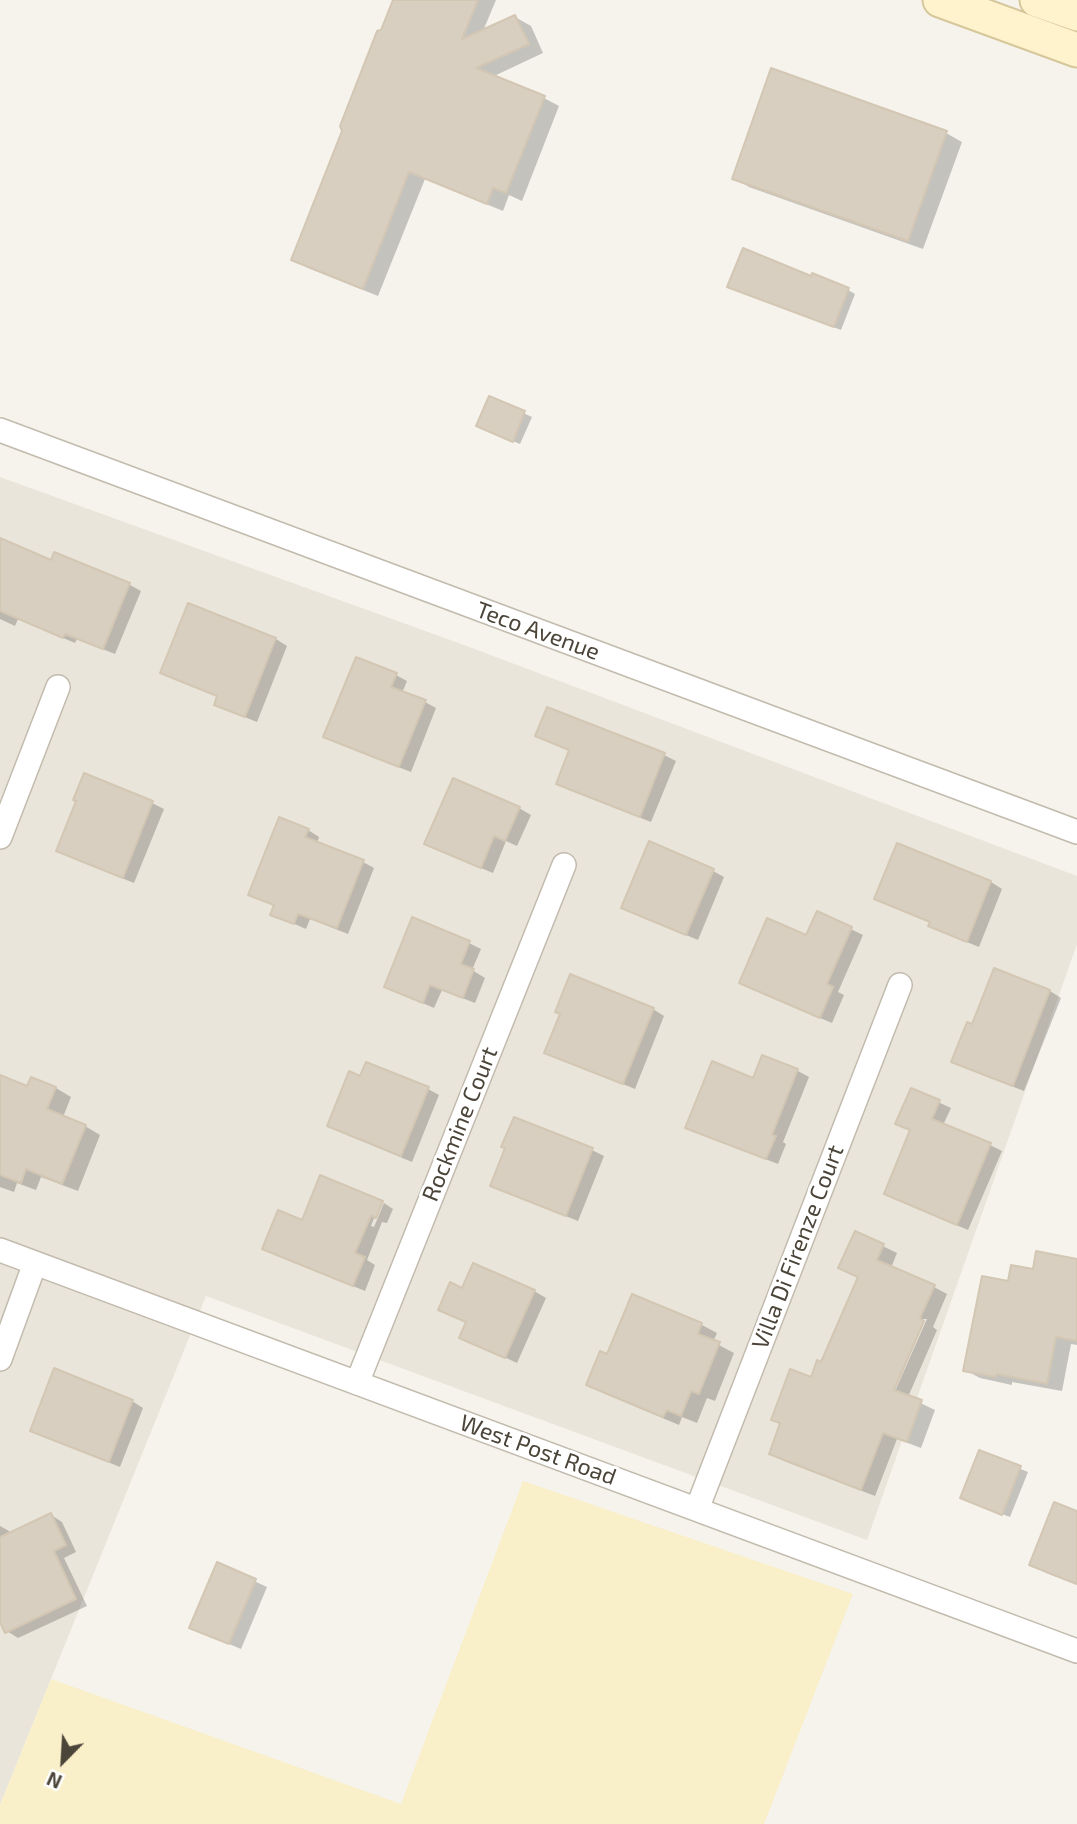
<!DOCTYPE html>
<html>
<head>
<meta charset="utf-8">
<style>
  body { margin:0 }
  #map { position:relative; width:1077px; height:1824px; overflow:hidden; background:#f6f3ec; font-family:"Exo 2",sans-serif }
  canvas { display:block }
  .north { position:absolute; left:28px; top:1726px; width:70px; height:70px; -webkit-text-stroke:5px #fff; paint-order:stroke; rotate:204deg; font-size:19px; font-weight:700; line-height:28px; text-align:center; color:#4b4439 }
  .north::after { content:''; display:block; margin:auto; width:24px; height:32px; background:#4b4439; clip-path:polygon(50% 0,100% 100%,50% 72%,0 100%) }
</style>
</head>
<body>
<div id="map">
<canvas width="1077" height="1824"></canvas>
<div class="north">N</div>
</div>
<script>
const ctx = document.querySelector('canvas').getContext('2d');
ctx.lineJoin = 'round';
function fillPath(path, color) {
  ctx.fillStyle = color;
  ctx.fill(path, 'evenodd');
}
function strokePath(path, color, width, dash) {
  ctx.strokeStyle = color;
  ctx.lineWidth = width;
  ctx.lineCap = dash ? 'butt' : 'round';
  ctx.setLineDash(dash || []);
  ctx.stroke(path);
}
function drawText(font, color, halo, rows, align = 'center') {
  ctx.font = font + ' "Exo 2",sans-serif';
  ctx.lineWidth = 6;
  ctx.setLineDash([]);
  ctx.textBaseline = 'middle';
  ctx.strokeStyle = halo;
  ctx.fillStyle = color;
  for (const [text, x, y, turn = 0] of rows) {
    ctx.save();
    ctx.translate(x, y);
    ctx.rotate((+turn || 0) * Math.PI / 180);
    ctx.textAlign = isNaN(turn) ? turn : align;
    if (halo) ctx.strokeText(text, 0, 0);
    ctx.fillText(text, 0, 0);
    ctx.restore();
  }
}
const residential = new Path2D(`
  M 0,477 L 464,645 L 1077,876 L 1077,944 L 867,1540 L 206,1296 L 0,1805 Z`);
const sand = new Path2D(`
  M 523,1481 L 853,1594 L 764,1824 L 0,1824 L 0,1805 L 51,1679 L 401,1804 Z`);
const shadow = new Path2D(`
  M 395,0 L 496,0 L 483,31 L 515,17 L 531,26 L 543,53 L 492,77 L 544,98 L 559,106 L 522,201 L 509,195 L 503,211 L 425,179 L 378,296 L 308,268 L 293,259 Z
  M 772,71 L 946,133 L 962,142 L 923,249 L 749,187 L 734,178 Z
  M 812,278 L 848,290 L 855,294 L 841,330 L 737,291 L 729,287 Z
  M 490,398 L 532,417 L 520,444 L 486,430 Z
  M 0,540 L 52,562 L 55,554 L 130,585 L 141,591 L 115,654 L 77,639 L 75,643 L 18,619 L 15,626 L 0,619 Z
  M 189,605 L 276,639 L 287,646 L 257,722 L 227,710 L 216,704 L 219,697 L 173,678 L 162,672 Z
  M 396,675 L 407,681 L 402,693 L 425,702 L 436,708 L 411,772 L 337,743 L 326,736 Z
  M 537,736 L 664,755 L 676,761 L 651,822 L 569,790 L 558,783 L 571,751 Z
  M 85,776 L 152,803 L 164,809 L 134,883 L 69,857 L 58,850 L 78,801 Z
  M 454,780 L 519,808 L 531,815 L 517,846 L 506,841 L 493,873 L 438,850 Z
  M 308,830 L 319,837 L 317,844 L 363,862 L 374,868 L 348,934 L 310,919 L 306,929 L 272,914 L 276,906 L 250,894 Z
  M 898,845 L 991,882 L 1002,889 L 979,947 L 942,932 L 931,926 L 932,923 L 888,905 L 876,899 Z
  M 713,871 L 724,877 L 698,940 L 634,913 Z
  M 818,913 L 863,935 L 838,992 L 844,995 L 832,1023 L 752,989 L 741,983 L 807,937 Z
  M 412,920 L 469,943 L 481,949 L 472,970 L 485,978 L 475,1003 L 442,990 L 434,1008 L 397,992 L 386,986 Z
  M 995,970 L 1050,991 L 1061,998 L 1024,1091 L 965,1068 L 953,1061 L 973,1027 Z
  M 653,1009 L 664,1016 L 635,1089 L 558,1058 L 547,1052 L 562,1014 Z
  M 763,1057 L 798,1071 L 809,1077 L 783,1142 L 786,1144 L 778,1164 L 699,1133 L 754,1080 Z
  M 0,1077 L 28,1088 L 31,1079 L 56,1088 L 71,1097 L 63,1117 L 85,1126 L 100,1135 L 78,1191 L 41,1177 L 36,1190 L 17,1183 L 14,1192 L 0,1187 Z
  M 428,1089 L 439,1095 L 412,1162 L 340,1132 L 329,1126 Z
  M 912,1090 L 951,1108 L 943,1125 L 990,1145 L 1002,1151 L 968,1230 L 897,1200 L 886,1194 L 912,1131 Z
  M 515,1119 L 592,1150 L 604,1156 L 578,1221 L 504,1191 L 492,1185 L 507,1148 Z
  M 380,1202 L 371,1226 L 374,1227 L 384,1203 L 393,1209 L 387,1223 L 382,1222 L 367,1260 L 375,1265 L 365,1291 L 275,1254 L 303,1222 Z
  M 856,1233 L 897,1253 L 891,1268 L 934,1287 L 947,1294 L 933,1327 L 937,1330 L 908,1397 L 935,1410 L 921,1448 L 897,1439 L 875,1496 L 784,1461 L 771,1454 L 822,1364 L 860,1278 ZM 923,1319 L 927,1319 L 892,1398 L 889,1397 Z
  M 1077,1261 L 1077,1345 L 1071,1344 L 1062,1391 L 1012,1382 L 1012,1385 L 980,1378 L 965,1370 L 1009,1283 L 1034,1271 Z
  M 463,1290 L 534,1291 L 546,1298 L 517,1363 L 461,1337 L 468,1323 L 440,1309 Z
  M 633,1296 L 702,1325 L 717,1333 L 713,1342 L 734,1353 L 715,1401 L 707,1398 L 697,1423 L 682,1417 L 679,1425 L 603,1393 L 588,1385 L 608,1356 Z
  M 132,1401 L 143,1408 L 120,1467 L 43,1436 L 32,1430 Z
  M 980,1452 L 1028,1472 L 1010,1517 L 970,1502 Z
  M 1077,1513 L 1077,1585 L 1046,1573 L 1031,1564 Z
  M 51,1515 L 62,1522 L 76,1552 L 64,1558 L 87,1606 L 18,1638 L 7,1631 L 0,1618 L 0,1526 L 9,1531 L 10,1534 Z
  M 218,1564 L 267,1587 L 241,1649 L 203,1633 Z`);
const building = new Path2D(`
  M 393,0 L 478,0 L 462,39 L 515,15 L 529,44 L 476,68 L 545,96 L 506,193 L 493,188 L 487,204 L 409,172 L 363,289 L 291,260 L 342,131 L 340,126 L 377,31 L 381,30 Z
  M 771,68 L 947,131 L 908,241 L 732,179 Z
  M 743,248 L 811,276 L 812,273 L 849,288 L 834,327 L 727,287 Z
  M 489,396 L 525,411 L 513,442 L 476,426 Z
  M 0,538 L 51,560 L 54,552 L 130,583 L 103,649 L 65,634 L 63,638 L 0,611 Z
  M 188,603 L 276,638 L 245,717 L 214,705 L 217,696 L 160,673 Z
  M 356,657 L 397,673 L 391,687 L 426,700 L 399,767 L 323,737 Z
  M 547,707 L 665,753 L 640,817 L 556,784 L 569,750 L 535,736 Z
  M 84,773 L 153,801 L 123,878 L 56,851 L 76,801 L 73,800 Z
  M 453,778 L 520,807 L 505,841 L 494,836 L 481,868 L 424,844 Z
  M 279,817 L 309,829 L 305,837 L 364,860 L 337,928 L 298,914 L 294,924 L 270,915 L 274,905 L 248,895 Z
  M 649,841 L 714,869 L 686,935 L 621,908 Z
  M 897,843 L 991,881 L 967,942 L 928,926 L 930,922 L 874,899 Z
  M 817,911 L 852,927 L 827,984 L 833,987 L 820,1018 L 739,983 L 767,918 L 806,935 Z
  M 412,917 L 470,941 L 461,964 L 474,969 L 463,998 L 430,985 L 423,1003 L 384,987 Z
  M 994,968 L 1050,990 L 1013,1086 L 951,1062 L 967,1022 L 972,1024 Z
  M 570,974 L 654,1008 L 623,1084 L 544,1053 L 560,1014 L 555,1012 Z
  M 762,1055 L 798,1069 L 772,1135 L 776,1136 L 766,1159 L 685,1128 L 712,1061 L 753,1078 Z
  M 366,1062 L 429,1087 L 401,1156 L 327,1126 L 349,1071 L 360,1076 Z
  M 0,1075 L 27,1086 L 31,1077 L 56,1087 L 47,1109 L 86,1125 L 62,1184 L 26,1169 L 21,1183 L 0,1175 Z
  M 911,1088 L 940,1100 L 932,1119 L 991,1143 L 957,1225 L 884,1194 L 910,1130 L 895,1124 Z
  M 514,1117 L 593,1148 L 566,1216 L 490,1186 L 505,1148 L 501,1147 Z
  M 320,1175 L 383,1201 L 376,1218 L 371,1216 L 355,1253 L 365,1257 L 353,1286 L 262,1249 L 278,1210 L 302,1220 Z
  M 855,1231 L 884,1244 L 877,1260 L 935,1285 L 920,1318 L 924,1321 L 894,1390 L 922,1400 L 907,1442 L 883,1433 L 861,1490 L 769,1454 L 780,1423 L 771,1420 L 790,1369 L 811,1377 L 817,1360 L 821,1362 L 858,1277 L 838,1268 Z
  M 1036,1251 L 1077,1259 L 1077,1341 L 1056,1337 L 1047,1384 L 997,1374 L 996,1377 L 963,1371 L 982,1276 L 1008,1281 L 1011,1265 L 1033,1269 Z
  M 473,1263 L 535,1290 L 505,1358 L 459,1338 L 466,1322 L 438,1310 L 450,1282 L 462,1288 Z
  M 632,1294 L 702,1323 L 698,1334 L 720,1342 L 699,1394 L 691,1391 L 681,1416 L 667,1410 L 663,1417 L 586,1385 L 600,1351 L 607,1354 Z
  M 54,1368 L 133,1400 L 109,1462 L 30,1431 Z
  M 979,1450 L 1021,1466 L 1002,1515 L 960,1498 Z
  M 1054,1502 L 1077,1511 L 1077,1584 L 1029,1565 Z
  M 51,1513 L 66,1545 L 54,1551 L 76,1599 L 5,1633 L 0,1622 L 0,1537 Z
  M 217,1562 L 256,1579 L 229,1644 L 189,1628 Z`);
const minor = new Path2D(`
  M 0,430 L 1077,832
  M 0,837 L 58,687
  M 0,1250 L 1077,1651
  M 0,1359 L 35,1263
  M 357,1383 L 564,865
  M 697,1509 L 900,985`);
const secondary = new Path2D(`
  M 940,0 L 1077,50
  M 1037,0 L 1077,14`);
const streetNames = [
  ["Teco Avenue",538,631,20],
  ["Rockmine Court",460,1124,-68],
  ["Villa Di Firenze Court",798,1247,-69],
  ["West Post Road",538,1450,20]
];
fillPath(residential, '#eae5da');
fillPath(sand, '#f9efc9');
fillPath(shadow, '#0003');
fillPath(building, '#d8cfc1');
strokePath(building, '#d3c7b4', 2);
strokePath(minor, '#c2bbae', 26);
strokePath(secondary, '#d6c79b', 37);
strokePath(minor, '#fff', 23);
strokePath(secondary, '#fff3cd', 33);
drawText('23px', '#4b4439', '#fff', streetNames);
</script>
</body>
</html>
